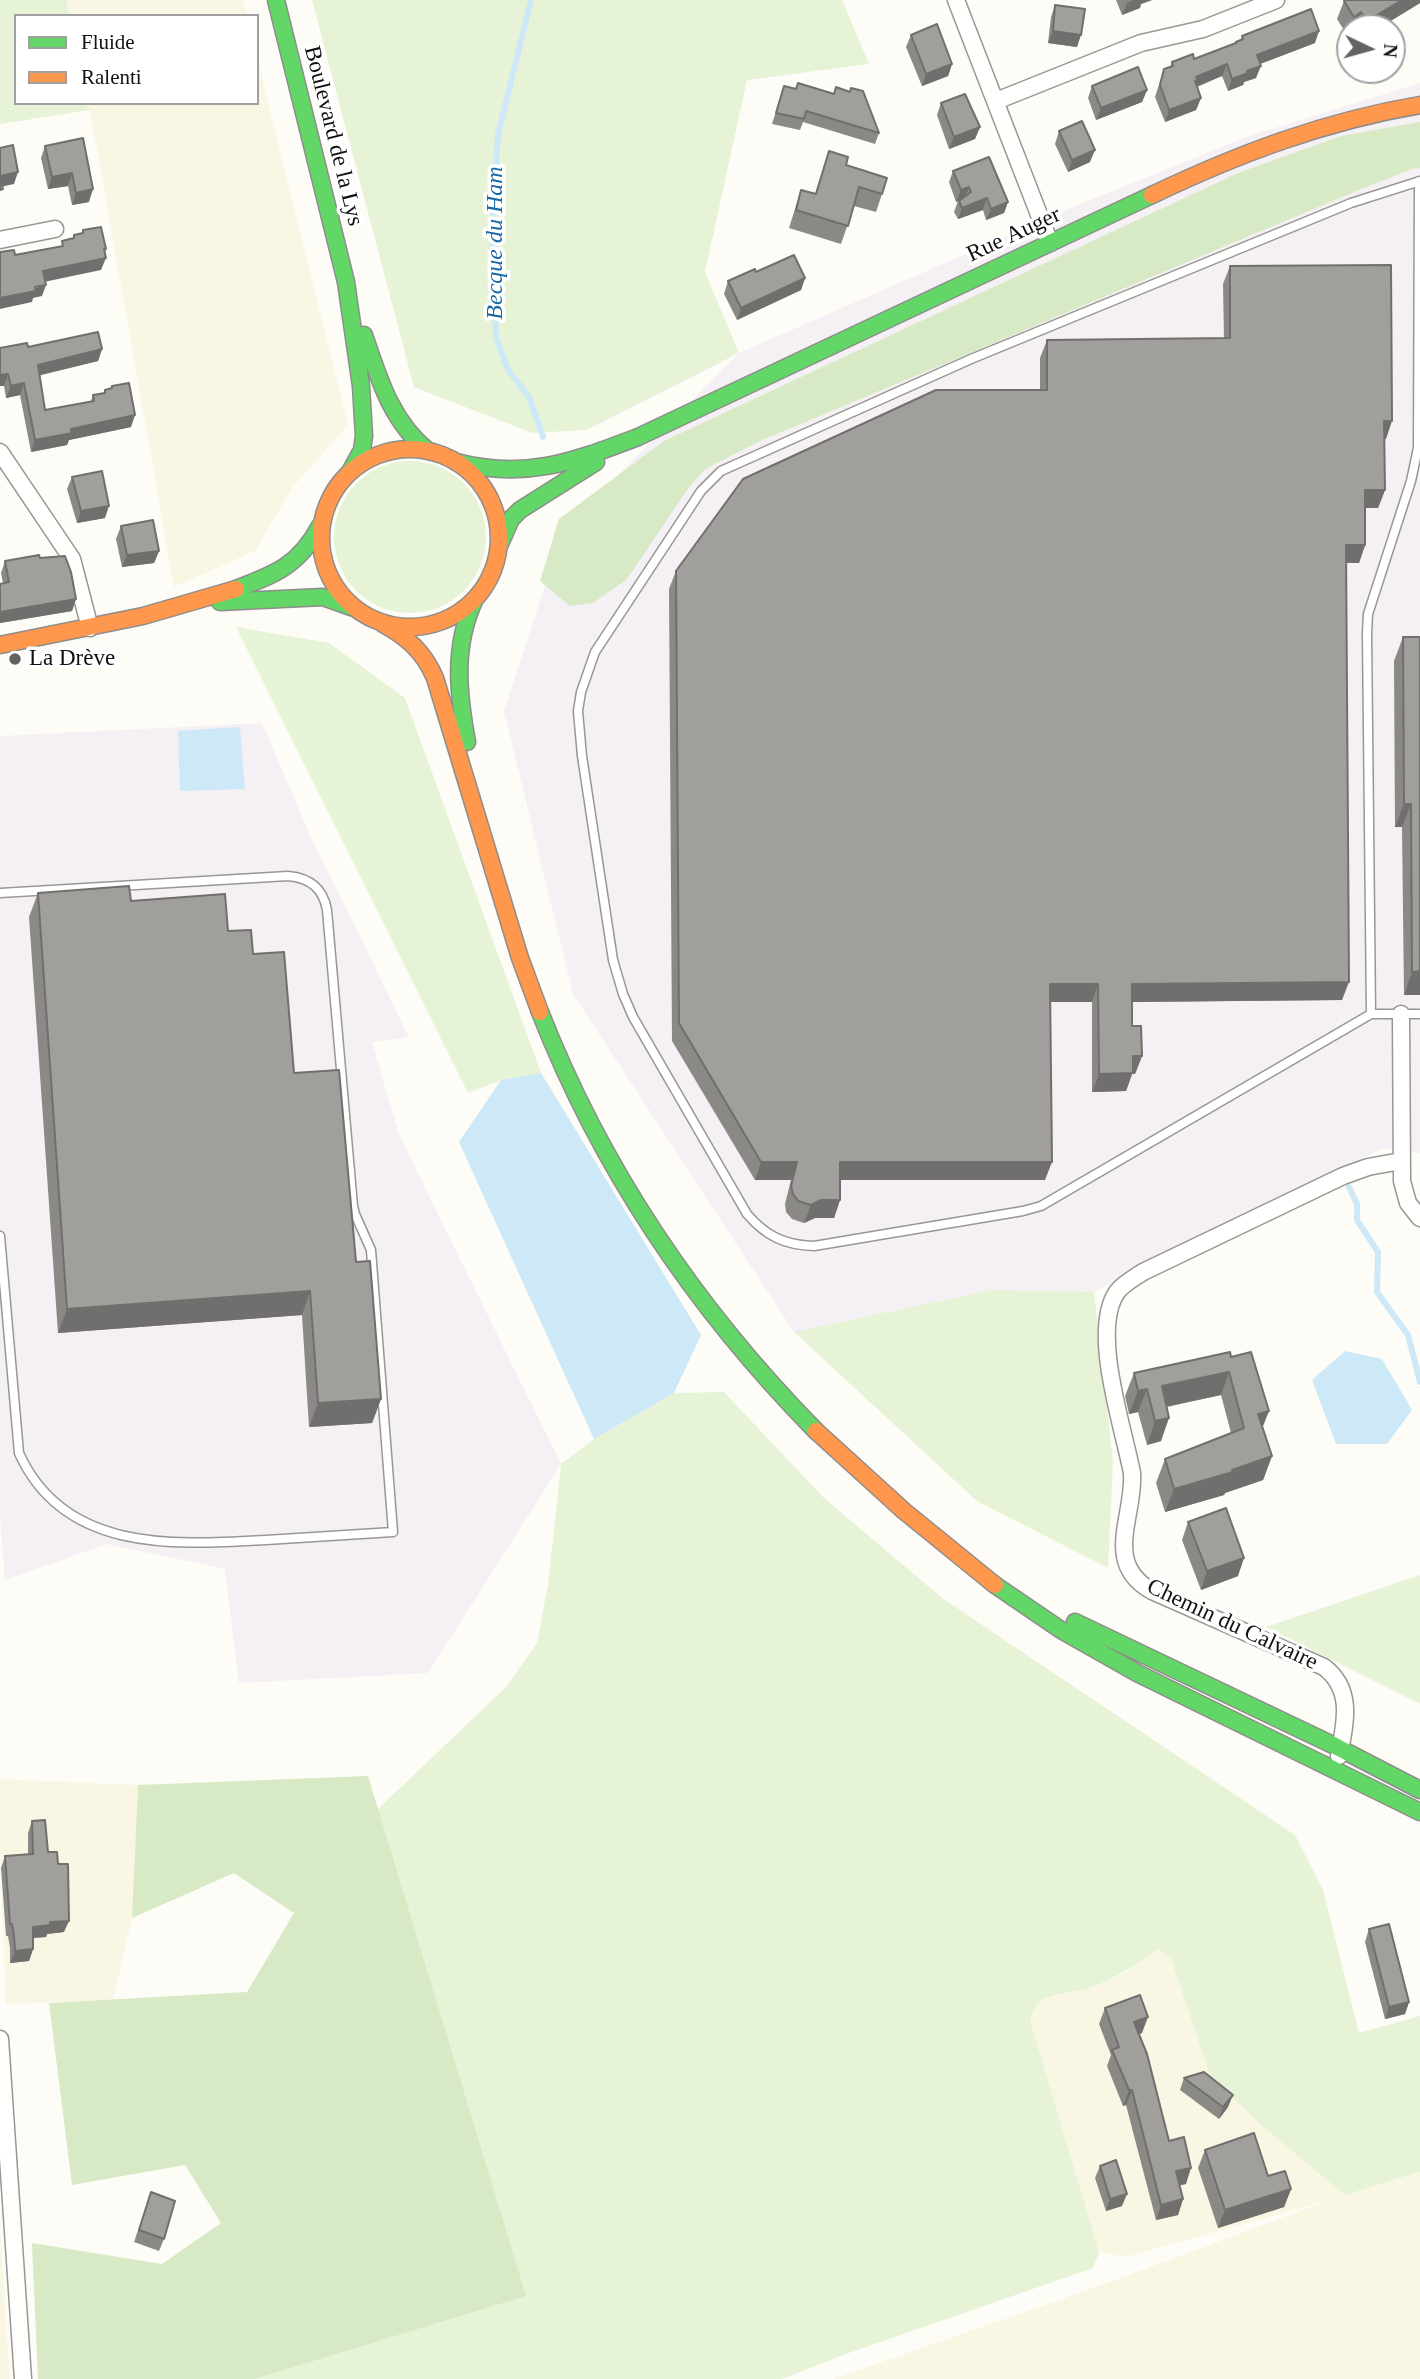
<!DOCTYPE html>
<html>
<head>
<meta charset="utf-8">
<style>
  body { margin:0 }
  #map { position:relative; width:1420px; height:2379px; overflow:hidden; background:#fdfcf7; font-family:"Times New Roman",serif }
  canvas { display:block }
  .legend { position:absolute; left:14px; top:14px; width:245px; height:91px; box-sizing:border-box; background:#fff; border:2px solid #a0a0a0; margin:0; padding:9px 12px; list-style:none; font-size:21px; color:#111 }
  .legend li { display:flex; align-items:center; gap:14px; height:35px }
  .legend b { width:35px; border:2px solid #a0a0a0 }
  .north { position:absolute; left:1336px; top:14px; width:70px; height:70px; box-sizing:border-box; background:#fff; border:2px solid #a0a0a0; border-radius:50%; rotate:95deg; font-size:19px; font-weight:700; line-height:28px; text-align:center; color:#111 }
  .north::after { content:''; display:block; margin:auto; width:24px; height:32px; background:#646362; clip-path:polygon(50% 0,100% 100%,50% 72%,0 100%) }
</style>
</head>
<body>
<div id="map">
<canvas width="1420" height="2379"></canvas>
<ul class="legend">
<li><b style="height:9px;background:#63d668"></b>Fluide</li>
<li><b style="height:9px;background:#ff974d"></b>Ralenti</li>
</ul>
<div class="north">N</div>
</div>
<script>
const ctx = document.querySelector('canvas').getContext('2d');
ctx.lineJoin = 'round';
function fillPath(path, color) {
  ctx.fillStyle = color;
  ctx.fill(path, 'evenodd');
}
function strokePath(path, color, width, dash) {
  ctx.strokeStyle = color;
  ctx.lineWidth = width;
  ctx.lineCap = dash ? 'butt' : 'round';
  ctx.setLineDash(dash || []);
  ctx.stroke(path);
}
function drawText(font, color, halo, rows, align = 'center') {
  ctx.font = font + ' "Times New Roman",serif';
  ctx.lineWidth = 7;
  ctx.setLineDash([]);
  ctx.textBaseline = 'middle';
  ctx.strokeStyle = halo;
  ctx.fillStyle = color;
  for (const [text, x, y, turn = 0] of rows) {
    ctx.save();
    ctx.translate(x, y);
    ctx.rotate((+turn || 0) * Math.PI / 180);
    ctx.textAlign = isNaN(turn) ? turn : align;
    if (halo) ctx.strokeText(text, 0, 0);
    ctx.fillText(text, 0, 0);
    ctx.restore();
  }
}
const industrial = new Path2D(`
  M 1420,83 L 1420,1153 L 1383,1148 L 1094,1292 L 991,1290 L 794,1332 L 573,994 L 504,711 L 563,531 L 739,353 L 1073,207 L 1246,137 Z
  M 262,723 L 310,835 L 409,1037 L 372,1042 L 399,1135 L 561,1464 L 428,1673 L 239,1683 L 225,1569 L 107,1544 L 5,1580 L 0,1516 L 0,736 Z`);
const farmland = new Path2D(`
  M 67,0 L 243,0 L 247,16 L 69,16 Z
  M 257,58 L 348,425 L 293,487 L 255,551 L 174,587 L 90,110 L 86,103 L 257,103 Z
  M 0,1779 L 138,1785 L 132,1918 L 113,2000 L 6,2004 L 0,1855 Z
  M 1159,1949 L 1171,1959 L 1210,2076 L 1345,2195 L 1420,2172 L 1420,2379 L 833,2379 L 1096,2287 L 1333,2199 L 1126,2257 L 1099,2252 L 1031,2023 L 1032,2015 L 1035,2006 L 1047,1998 L 1076,1992 L 1126,1972 Z
  M 0,2230 L 10,2379 L 0,2379 Z`);
const green = new Path2D(`
  M 0,0 L 67,0 L 69,16 L 16,16 L 16,103 L 86,103 L 90,110 L 0,124 Z
  M 312,0 L 842,0 L 869,64 L 747,80 L 705,272 L 739,353 L 587,430 L 532,433 L 414,387 Z
  M334 537a76 76 0 1 1 152 0a76 76 0 1 1-152 0Z
  M 236,627 L 329,643 L 405,698 L 541,1073 L 501,1080 L 468,1093 Z
  M 991,1290 L 1094,1292 L 1113,1462 L 1108,1568 L 977,1501 L 794,1332 Z
  M 724,1392 L 823,1497 L 942,1598 L 1295,1835 L 1323,1890 L 1359,2033 L 1420,2016 L 1420,2172 L 1345,2195 L 1266,2129 L 1210,2076 L 1171,1959 L 1159,1949 C 1135,1966 1114,1979 1086,1989 C 1073,1993 1055,1993 1043,2000 C 1034,2006 1032,2012 1031,2023 L 1099,2252 L 1093,2268 L 843,2355 L 782,2379 L 255,2379 L 525,2296 L 377,1810 L 507,1686 L 537,1643 L 548,1585 L 561,1464 L 594,1439 L 674,1393 Z
  M 1420,1575 L 1420,1704 L 1266,1627 Z`);
const forest = new Path2D(`
  M 1420,122 L 1420,168 L 1412,169 L 1359,190 L 760,441 L 705,469 L 687,490 L 627,579 L 593,603 L 570,606 L 540,581 L 559,519 L 664,441 L 1238,173 L 1341,136 Z
  M 368,1776 L 526,2296 L 255,2379 L 38,2379 L 32,2243 L 162,2264 L 221,2223 L 185,2165 L 72,2185 L 49,2003 L 247,1992 L 294,1913 L 234,1873 L 132,1918 L 138,1785 Z`);
const water = new Path2D(`
  M 240,727 L 245,789 L 180,791 L 178,731 Z
  M 541,1073 L 701,1335 L 674,1393 L 594,1439 L 459,1142 L 501,1080 Z
  M 1345,1351 L 1382,1359 L 1412,1410 L 1387,1444 L 1336,1444 L 1312,1380 Z`);
const stream = new Path2D(`
  M 531,0 L 498,135 L 492,220 L 496,338 L 508,370 L 529,397 L 543,437
  M 1349,1187 L 1357,1204 L 1357,1220 L 1378,1252 L 1377,1292 L 1408,1335 L 1420,1382`);
const lane = new Path2D(`
  M 1419,181 L 1418,448 L 1411,481 L 1368,614 L 1367,633 L 1371,1014 L 1420,1014
  M 0,893 L 288,876 C 310,878 323,888 327,910 L 353,1206 L 355,1214 L 371,1250 L 393,1532 C 351,1535 308,1537 266,1540 C 174,1545 64,1553 19,1453 L 0,1236
  M 1371,1014 L 1041,1206 L 1023,1211 L 814,1246 C 784,1245 766,1236 747,1214 L 633,1017 L 623,994 L 613,960 L 582,756 L 578,711 L 581,692 L 595,652 L 701,491 L 721,471 L 971,359 L 1351,203 L 1420,181`);
const street = new Path2D(`
  M 956,0 L 1050,243
  M 996,101 L 1141,43 L 1203,29 L 1276,0
  M 0,240 L 55,229
  M 0,452 L 72,559 L 90,628
  M 1401,1014 L 1402,1181 L 1408,1203 L 1420,1218
  M 1339,1756 C 1345,1723 1354,1690 1324,1667 L 1152,1591 C 1102,1563 1135,1516 1132,1473 C 1124,1429 1090,1331 1117,1292 C 1123,1284 1134,1278 1143,1272 L 1343,1176 L 1368,1167 L 1401,1161
  M 0,2039 L 23,2379`);
const fast = new Path2D(`
  M 276,0 L 346,282 L 361,386 L 364,436 L 362,450 L 351,470
  M 364,335 C 379,379 391,421 428,451
  M 456,462 C 527,480 572,462 638,437 L 1152,195
  M 500,544 L 511,519 L 520,510 L 596,462
  M 236,589 C 276,574 299,565 320,526
  M 220,602 L 323,597 L 351,607
  M 467,742 C 458,693 453,647 474,601
  M 540,1012 C 602,1170 698,1311 816,1431
  M 995,1585 L 1061,1630 L 1137,1673 L 1420,1812
  M 1075,1622 L 1335,1746 L 1420,1790`);
const slow = new Path2D(`
  M 1152,195 C 1238,154 1325,121 1420,105
  M321 538a89 89 0 1 1 178 0a89 89 0 1 1-178 0Z
  M 383,624 C 407,637 424,652 435,678 L 520,958 L 540,1012
  M 0,645 L 143,616 L 236,589
  M 816,1431 L 904,1511 L 995,1585`);
const wall = new Path2D(`
  M 1116,0 L 1152,0 L 1141,4 L 1140,8 L 1122,15 Z
  M 1420,0 L 1420,3 L 1379,28 L 1350,28 L 1347,35 L 1337,19 L 1344,1 Z
  M 1055,5 L 1077,47 L 1048,43 L 1051,17 Z
  M 911,35 L 952,64 L 948,76 L 922,86 L 906,47 Z
  M 1242,36 L 1315,43 L 1260,64 L 1256,78 L 1244,82 L 1243,85 L 1228,91 L 1222,76 L 1197,87 L 1201,98 L 1196,110 L 1165,122 L 1155,97 L 1164,69 L 1170,67 L 1172,62 L 1194,59 L 1235,44 L 1236,42 L 1241,40 Z
  M 784,86 L 796,89 L 833,94 L 836,87 L 879,133 L 875,144 L 803,122 L 800,130 L 772,124 Z
  M 1092,86 L 1147,90 L 1142,102 L 1096,120 L 1088,98 Z
  M 941,103 L 980,127 L 975,139 L 949,149 L 937,115 Z
  M 1059,131 L 1090,162 L 1068,172 L 1055,144 Z
  M 83,138 L 89,202 L 72,205 L 68,186 L 48,189 L 41,158 L 45,146 Z
  M 829,151 L 882,194 L 876,212 L 854,206 L 841,244 L 789,228 L 801,190 L 815,194 Z
  M 953,171 L 1008,202 L 1004,213 L 986,220 L 983,210 L 958,219 L 954,212 L 958,201 L 956,202 L 949,182 Z
  M 1230,266 L 1386,439 L 1384,439 L 1385,490 L 1378,508 L 1365,508 L 1365,545 L 1359,563 L 1346,563 L 1342,1000 L 1132,1002 L 1132,1026 L 1142,1056 L 1135,1074 L 1132,1074 L 1126,1091 L 1092,1092 L 1092,1002 L 1050,1002 L 1045,1180 L 840,1180 L 840,1200 L 834,1218 L 815,1218 L 804,1223 L 792,1219 L 786,1212 L 785,1204 L 791,1180 L 755,1180 L 672,1041 L 669,589 L 676,571 L 1040,390 L 1040,358 L 1047,340 L 1224,339 L 1223,284 Z
  M 756,272 L 805,278 L 801,290 L 737,320 L 724,294 L 728,281 Z
  M 28,347 L 102,349 L 98,361 L 39,375 L 45,410 L 91,401 L 93,395 L 103,393 L 105,390 L 111,389 L 112,386 L 131,427 L 69,440 L 67,445 L 31,452 L 20,395 L 6,398 L 4,386 L 0,386 L 0,348 Z
  M 72,477 L 105,518 L 77,523 L 67,489 Z
  M 121,526 L 159,551 L 154,563 L 122,567 L 116,539 Z
  M 40,558 L 76,599 L 72,611 L 0,623 L 0,584 L 3,583 L 1,573 L 5,561 Z
  M 1403,637 L 1420,995 L 1404,995 L 1402,827 L 1395,827 L 1394,661 Z
  M 38,893 L 131,901 L 228,931 L 253,954 L 356,1262 L 381,1399 L 372,1423 L 309,1427 L 302,1315 L 58,1333 L 29,917 Z
  M 1231,1357 L 1263,1427 L 1272,1456 L 1263,1480 L 1225,1493 L 1224,1495 L 1165,1512 L 1156,1483 L 1165,1459 L 1231,1433 L 1221,1395 L 1167,1407 L 1161,1441 L 1147,1445 L 1138,1412 L 1129,1414 L 1125,1396 L 1134,1373 Z
  M 1188,1522 L 1238,1576 L 1201,1590 L 1182,1540 Z
  M 32,1821 L 48,1852 L 64,1932 L 47,1934 L 46,1937 L 33,1938 L 33,1949 L 29,1961 L 10,1963 L 10,1948 L 8,1936 L 6,1936 L 1,1868 L 5,1856 L 28,1854 L 28,1833 Z
  M 1369,1929 L 1409,2002 L 1405,2014 L 1385,2019 L 1365,1942 Z
  M 1105,2008 L 1142,2033 L 1139,2034 L 1169,2141 L 1186,2184 L 1180,2185 L 1183,2199 L 1178,2215 L 1156,2220 L 1126,2105 L 1123,2106 L 1107,2066 L 1111,2055 L 1099,2024 Z
  M 1184,2078 L 1228,2107 L 1219,2119 L 1180,2090 Z
  M 1205,2150 L 1268,2176 L 1291,2189 L 1284,2207 L 1218,2228 L 1198,2168 Z
  M 1100,2166 L 1122,2206 L 1106,2211 L 1095,2178 Z
  M 151,2192 L 164,2239 L 159,2251 L 134,2242 Z`);
const shadedWall = new Path2D(`
  M 1133,0 L 1152,0 L 1141,4 L 1140,8 L 1122,15 L 1127,3 Z
  M 1402,0 L 1420,0 L 1420,3 L 1379,28 L 1364,28 L 1367,21 Z
  M 1361,12 L 1356,28 L 1350,28 L 1350,33 L 1347,35 L 1354,17 Z
  M 1053,31 L 1081,35 L 1077,47 L 1048,43 Z
  M 1319,31 L 1315,43 L 1252,67 L 1257,55 Z
  M 952,64 L 948,76 L 922,86 L 926,74 Z
  M 1227,64 L 1222,76 L 1195,87 L 1193,92 L 1196,77 Z
  M 1261,66 L 1256,78 L 1244,82 L 1243,85 L 1228,91 L 1232,79 L 1247,71 Z
  M 1147,90 L 1142,102 L 1096,120 L 1101,108 Z
  M 1201,98 L 1196,110 L 1165,122 L 1169,110 Z
  M 980,127 L 975,139 L 949,149 L 954,137 Z
  M 1095,150 L 1090,162 L 1068,172 L 1072,160 Z
  M 18,172 L 14,184 L 0,187 L 0,176 Z
  M 72,173 L 68,186 L 48,189 L 52,177 Z
  M 969,187 L 965,198 L 956,202 L 961,190 Z
  M 93,189 L 89,202 L 72,205 L 76,193 Z
  M 987,198 L 983,210 L 958,219 L 962,208 Z
  M 1008,202 L 1004,213 L 986,220 L 991,209 Z
  M 106,249 L 102,259 L 106,258 L 101,270 L 39,283 L 43,271 Z
  M 805,278 L 801,290 L 737,320 L 741,308 Z
  M 46,285 L 42,296 L 33,298 L 32,302 L 0,309 L 0,298 Z
  M 102,349 L 98,361 L 33,377 L 38,365 Z
  M 8,374 L 4,386 L 0,386 L 0,375 Z
  M 24,383 L 20,395 L 6,398 L 11,386 Z
  M 135,415 L 131,427 L 69,440 L 67,445 L 31,452 L 35,440 L 71,429 Z
  M 1384,421 L 1392,421 L 1386,439 L 1378,439 Z
  M 1365,490 L 1385,490 L 1378,508 L 1358,508 Z
  M 109,506 L 105,518 L 77,523 L 81,511 Z
  M 1346,545 L 1365,545 L 1359,563 L 1340,563 Z
  M 159,551 L 154,563 L 122,567 L 127,555 Z
  M 76,599 L 72,611 L 0,623 L 0,612 Z
  M 1404,804 L 1411,804 L 1402,827 L 1395,827 Z
  M 1420,971 L 1420,995 L 1404,995 L 1412,972 Z
  M 1349,982 L 1342,1000 L 1126,1002 L 1132,984 Z
  M 1050,984 L 1098,984 L 1092,1002 L 1044,1002 Z
  M 1133,1056 L 1142,1056 L 1135,1074 L 1132,1074 L 1126,1091 L 1092,1092 L 1099,1074 Z
  M 761,1162 L 797,1162 L 791,1180 L 755,1180 Z
  M 840,1162 L 1052,1162 L 1045,1180 L 833,1180 Z
  M 821,1200 L 840,1200 L 834,1218 L 815,1218 L 804,1223 L 811,1205 Z
  M 310,1291 L 302,1315 L 58,1333 L 67,1309 Z
  M 1229,1372 L 1221,1395 L 1153,1409 L 1162,1386 Z
  M 1147,1389 L 1138,1412 L 1129,1414 L 1138,1391 Z
  M 381,1399 L 372,1423 L 309,1427 L 318,1403 Z
  M 1269,1411 L 1260,1434 L 1258,1414 Z
  M 1169,1418 L 1161,1441 L 1147,1445 L 1155,1421 Z
  M 1272,1456 L 1263,1480 L 1225,1493 L 1224,1495 L 1165,1512 L 1174,1489 Z
  M 1244,1558 L 1238,1576 L 1201,1590 L 1207,1571 Z
  M 69,1921 L 64,1932 L 47,1934 L 46,1937 L 29,1938 L 33,1927 L 50,1922 Z
  M 33,1949 L 29,1961 L 10,1963 L 15,1951 Z
  M 1409,2002 L 1405,2014 L 1385,2019 L 1389,2007 Z
  M 1148,2017 L 1142,2033 L 1128,2038 L 1134,2022 Z
  M 1129,2090 L 1132,2090 L 1126,2105 L 1123,2106 Z
  M 1233,2095 L 1228,2107 L 1219,2119 L 1223,2107 Z
  M 1191,2168 L 1186,2184 L 1171,2187 L 1176,2171 Z
  M 1291,2189 L 1284,2207 L 1218,2228 L 1225,2210 Z
  M 1127,2194 L 1122,2206 L 1106,2211 L 1110,2199 Z
  M 1183,2199 L 1178,2215 L 1156,2220 L 1161,2205 Z`);
const building = new Path2D(`
  M 1346,0 L 1402,0 L 1367,21 L 1361,12 L 1354,17 L 1344,1 Z
  M 1055,5 L 1085,9 L 1081,35 L 1053,31 Z
  M 1311,9 L 1319,31 L 1257,55 L 1261,66 L 1247,71 L 1248,73 L 1232,79 L 1227,64 L 1196,77 L 1198,80 L 1195,81 L 1201,98 L 1169,110 L 1160,85 L 1164,69 L 1173,66 L 1172,62 L 1193,54 L 1194,59 L 1236,43 L 1236,42 L 1243,39 L 1242,36 Z
  M 937,24 L 952,64 L 926,74 L 911,35 Z
  M 1138,67 L 1147,90 L 1101,108 L 1092,86 Z
  M 798,83 L 834,94 L 836,87 L 850,92 L 851,88 L 863,91 L 879,133 L 806,111 L 804,119 L 776,113 L 784,86 L 796,89 Z
  M 965,94 L 980,127 L 954,137 L 941,103 Z
  M 1082,121 L 1095,150 L 1072,160 L 1059,131 Z
  M 83,138 L 93,189 L 76,193 L 72,173 L 52,177 L 45,146 Z
  M 13,145 L 18,172 L 0,176 L 3,189 L 0,190 L 0,148 Z
  M 829,151 L 848,157 L 846,165 L 887,178 L 882,194 L 859,187 L 848,226 L 796,210 L 801,190 L 816,194 Z
  M 989,157 L 1008,202 L 991,209 L 987,198 L 962,208 L 959,201 L 971,192 L 969,187 L 961,190 L 953,171 Z
  M 101,227 L 106,249 L 104,249 L 106,258 L 43,271 L 46,285 L 35,287 L 36,291 L 0,298 L 0,252 L 14,250 L 15,255 L 63,246 L 62,241 L 74,238 L 74,235 L 83,233 L 83,230 Z
  M 794,255 L 805,278 L 741,308 L 728,281 L 755,269 L 756,272 Z
  M 1391,265 L 1392,421 L 1384,421 L 1385,490 L 1365,490 L 1365,545 L 1346,545 L 1349,982 L 1132,984 L 1132,1026 L 1141,1026 L 1142,1056 L 1133,1056 L 1133,1073 L 1099,1074 L 1098,984 L 1050,984 L 1052,1162 L 840,1162 L 840,1200 L 821,1200 L 811,1205 L 798,1201 L 793,1194 L 791,1186 L 797,1162 L 761,1162 L 679,1023 L 676,571 L 743,479 L 936,390 L 1047,390 L 1047,340 L 1230,338 L 1230,266 Z
  M 98,332 L 102,349 L 38,365 L 45,410 L 94,401 L 93,395 L 105,393 L 105,390 L 112,388 L 112,386 L 129,383 L 135,415 L 71,429 L 72,433 L 35,440 L 24,383 L 11,386 L 8,374 L 0,375 L 0,348 L 27,343 L 28,347 Z
  M 102,471 L 109,506 L 81,511 L 72,477 Z
  M 153,520 L 159,551 L 127,555 L 121,526 Z
  M 39,555 L 40,558 L 65,556 L 71,572 L 76,599 L 0,612 L 0,584 L 9,582 L 5,561 Z
  M 1403,637 L 1420,637 L 1420,971 L 1412,972 L 1411,804 L 1404,804 Z
  M 129,886 L 131,901 L 225,894 L 228,931 L 251,930 L 253,954 L 284,952 L 294,1073 L 339,1070 L 356,1262 L 370,1261 L 381,1399 L 318,1403 L 310,1291 L 67,1309 L 38,893 Z
  M 1230,1352 L 1231,1357 L 1251,1352 L 1269,1411 L 1258,1414 L 1272,1456 L 1232,1470 L 1233,1472 L 1174,1489 L 1165,1459 L 1244,1428 L 1229,1372 L 1162,1386 L 1169,1418 L 1155,1421 L 1147,1389 L 1138,1391 L 1134,1373 Z
  M 1226,1508 L 1244,1558 L 1207,1571 L 1188,1522 Z
  M 45,1820 L 48,1852 L 57,1852 L 58,1864 L 68,1864 L 69,1921 L 50,1922 L 50,1925 L 33,1927 L 33,1949 L 15,1951 L 14,1936 L 12,1924 L 10,1924 L 5,1856 L 33,1854 L 32,1821 Z
  M 1389,1924 L 1409,2002 L 1389,2007 L 1369,1929 Z
  M 1140,1995 L 1148,2017 L 1134,2022 L 1147,2054 L 1169,2141 L 1184,2137 L 1191,2168 L 1176,2171 L 1183,2199 L 1161,2205 L 1132,2090 L 1129,2090 L 1112,2050 L 1119,2047 L 1105,2008 Z
  M 1204,2072 L 1233,2095 L 1223,2107 L 1184,2078 Z
  M 1254,2133 L 1268,2176 L 1285,2171 L 1291,2189 L 1225,2210 L 1205,2150 Z
  M 1116,2160 L 1127,2194 L 1110,2199 L 1100,2166 Z
  M 151,2192 L 175,2201 L 164,2239 L 139,2230 Z`);
const markers = [
  [15,659,7,"#646362"]
];
const streetNames = [
  ["Boulevard de la Lys",333,136,76],
  ["Rue Auger",1014,235,-25],
  ["Chemin du Calvaire",1232,1625,25]
];
const poiNames = [
  ["La Drève",29,659]
];
const waterNames = [
  ["Becque du Ham",496,243,-90]
];
fillPath(industrial, '#f5f0f3');
fillPath(farmland, '#f9f7e4');
fillPath(green, '#e7f3d7');
fillPath(forest, '#d8eac5');
fillPath(water, '#cde8f7');
strokePath(stream, '#cde8f7', 6);
strokePath(lane, '#979795', 11);
strokePath(street, '#979795', 19);
strokePath(fast, '#8e8d8b', 19);
strokePath(slow, '#8e8d8b', 19);
strokePath(lane, '#fffffe', 8);
strokePath(street, '#fffffe', 16);
strokePath(fast, '#63d668', 16);
strokePath(slow, '#ff974d', 16);
fillPath(wall, '#8a8986');
fillPath(shadedWall, '#716f6d');
fillPath(building, '#a19f9c');
strokePath(building, '#716f6d', 2);
for (const [x, y, r, color] of markers) {
  const dot = new Path2D();
  dot.arc(x, y, r, 0, 2 * Math.PI);
  ctx.fillStyle = color;
  ctx.fill(dot);
  strokePath(dot, '#fff', 2.5);
}
drawText('23px', '#111', '#fff', streetNames);
drawText('23px', '#111', '#fff', poiNames, 'left');
drawText('italic 24px', '#1768a6', '#fff', waterNames);
</script>
</body>
</html>
